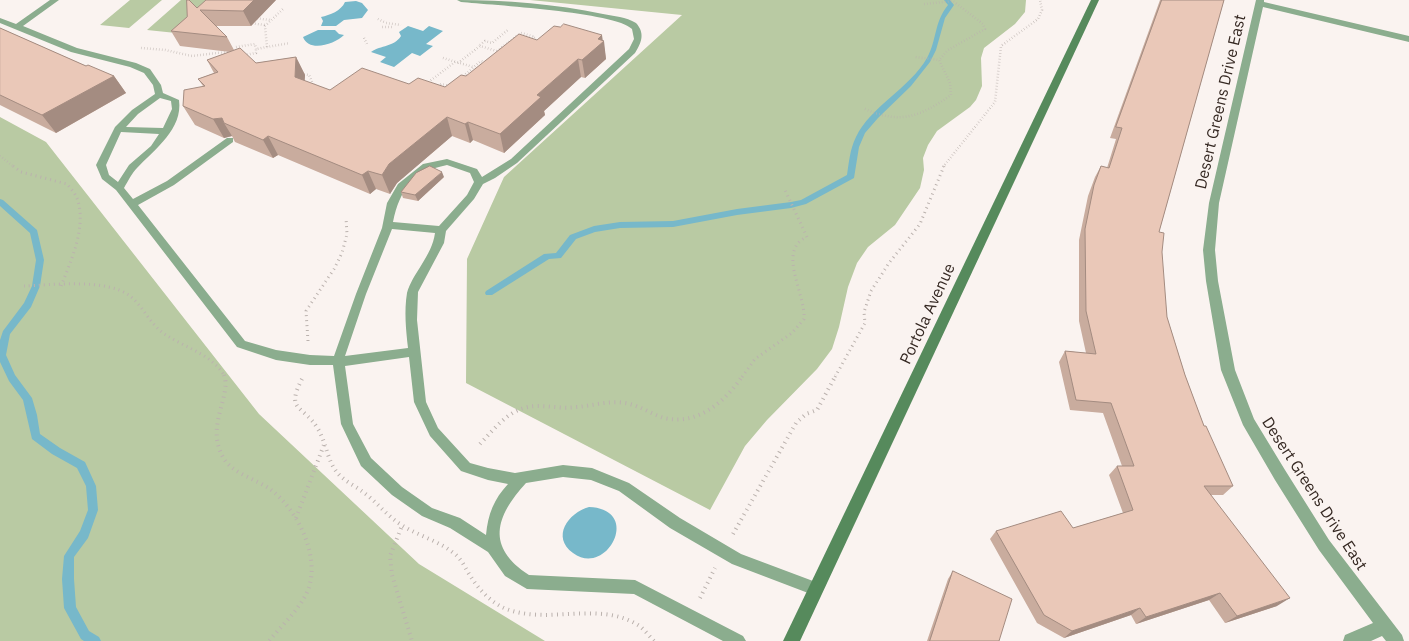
<!DOCTYPE html>
<html>
<head>
<meta charset="utf-8">
<style>
  body { margin:0 }
  canvas { display:block; background:#faf3f0 }
</style>
</head>
<body>
<canvas width="1409" height="641"></canvas>
<script>
const ctx = document.querySelector('canvas').getContext('2d');
ctx.lineJoin = 'round';
function fillPath(path, color) {
  ctx.fillStyle = color;
  ctx.fill(path, 'evenodd');
}
function strokePath(path, color, width, dash) {
  ctx.strokeStyle = color;
  ctx.lineWidth = width;
  ctx.lineCap = dash ? 'butt' : 'round';
  ctx.setLineDash(dash || []);
  ctx.stroke(path);
}
function drawText(font, color, halo, rows, align = 'center') {
  ctx.font = font + ' "IBM Plex Sans",sans-serif';
  ctx.lineWidth = 4;
  ctx.setLineDash([]);
  ctx.textBaseline = 'middle';
  ctx.strokeStyle = halo;
  ctx.fillStyle = color;
  for (const [text, x, y, turn = 0] of rows) {
    ctx.save();
    ctx.translate(x, y);
    ctx.rotate((+turn || 0) * Math.PI / 180);
    ctx.textAlign = isNaN(turn) ? turn : align;
    if (halo) ctx.strokeText(text, 0, 0);
    ctx.fillText(text, 0, 0);
    ctx.restore();
  }
}
const green = new Path2D(`
  M 130,0 L 162,0 L 129,28 L 100,25 Z
  M 181,0 L 212,0 L 176,33 L 147,30 Z
  M 530,0 L 1026,0 L 1025,12 L 1015,24 L 984,48 L 981,58 L 982,86 L 976,100 L 970,107 L 937,131 L 928,145 L 923,158 L 924,170 L 920,188 L 895,225 L 868,247 L 857,263 L 848,287 L 839,327 L 832,349 L 817,369 L 767,420 L 745,446 L 710,510 L 466,383 L 467,259 L 504,177 L 682,15 Z
  M 0,117 L 46,142 L 259,414 L 419,564 L 545,641 L 0,641 Z`);
const water = new Path2D(`
  M 356,1 L 362,3 L 368,10 L 362,18 L 344,20 L 336,26 L 321,26 L 323,21 L 321,17 C 330,15 341,11 345,2 Z
  M 408,26 L 423,31 L 429,26 L 443,31 L 426,44 L 433,46 L 420,56 L 412,53 L 394,67 L 380,62 L 386,57 L 371,52 C 381,45 394,47 401,36 L 399,32 Z
  M 318,30 L 335,30 L 339,34 L 344,35 C 335,44 309,53 303,37 Z
  M 589,507 C 643,509 607,578 573,553 C 551,537 568,513 589,507 Z`);
const stream = new Path2D(`
  M 944,0 L 950,0 L 954,5 L 945,18 L 936,50 L 930,62 L 911,86 L 878,118 L 865,133 L 859,147 L 854,178 L 806,204 L 791,208 L 737,215 L 673,227 L 620,228 L 595,232 L 576,239 L 561,258 L 549,259 L 492,295 L 486,295 L 485,293 L 486,291 L 544,254 L 556,253 L 570,235 L 594,226 L 620,222 L 673,221 L 737,209 L 791,202 L 801,200 L 847,175 C 849,162 850,149 856,137 C 871,106 909,89 927,58 C 937,40 934,22 948,5 Z
  M 0,199 L 3,200 L 37,230 L 44,260 L 40,286 L 31,307 L 10,334 L 6,355 L 15,375 L 32,398 L 37,415 L 40,434 L 60,448 L 85,462 L 96,486 L 98,510 L 88,538 L 74,557 L 74,579 L 76,607 L 89,631 L 99,637 L 101,641 L 84,641 L 81,639 L 64,608 L 62,579 L 64,556 L 80,531 L 88,510 L 86,486 L 77,468 L 52,454 L 32,439 L 23,400 L 9,381 L 0,362 L 0,340 L 3,331 L 24,303 L 32,286 L 36,260 L 30,233 L 0,206 Z`);
const pathFar2 = new Path2D(`
  M 924,4 L 953,1 L 983,24 L 985,29 L 948,50 L 939,60
  M 254,18 L 270,20
  M 378,19 L 386,23 L 401,25
  M 249,23 L 265,25
  M 382,27 L 392,27
  M 364,38 L 367,44
  M 480,45 L 485,41 L 492,43 L 509,29
  M 267,47 L 265,26 L 283,9
  M 141,48 L 165,50 L 192,56 L 233,51
  M 497,51 L 521,33 L 535,37 L 530,41
  M 236,53 L 236,47 L 255,44 L 256,49
  M 244,55 L 256,53 L 256,49 L 290,43
  M 443,58 L 473,67
  M 458,63 L 480,46 L 500,52
  M 301,74 L 309,75 L 314,86
  M 461,78 L 481,61 L 488,63
  M 426,84 L 455,62
  M 438,86 L 441,84 L 450,86
  M 865,109 C 901,125 921,116 951,95 L 950,83 L 939,60 L 915,57
  M 0,156 L 14,167
  M 943,167 L 995,102 L 1001,46 L 1038,19 L 1042,10 L 1040,0`);
const pathFar1 = new Path2D(`
  M 13,166 L 21,172 L 67,184 C 71,189 76,194 78,201 C 86,228 71,261 61,286
  M 24,286 C 51,285 107,278 130,296 C 144,307 150,325 166,335 C 186,348 213,355 225,377
  M 308,341 L 306,311 L 334,269 L 342,253 L 347,234 L 346,218
  M 742,377 L 755,359 L 792,333 L 804,319 C 806,294 776,250 807,237 L 784,188
  M 835,377 L 865,323 L 864,312 L 871,291 L 889,263 L 920,224 L 944,166`);
const path = new Path2D(`
  M 224,375 C 232,396 205,426 223,457 C 231,473 256,479 270,489 C 297,509 321,556 308,590 C 300,609 282,625 269,641
  M 302,379 C 285,412 303,404 318,429 C 326,442 327,459 336,471 C 342,480 354,485 363,492 C 376,501 386,515 400,524 C 418,536 440,541 456,555 C 463,561 466,570 471,577 C 479,590 491,602 504,608 C 547,626 598,600 638,625 C 644,629 649,636 654,641
  M 480,444 C 497,426 511,406 538,406 C 551,406 563,409 576,407 C 593,406 609,400 625,403 C 639,405 651,414 664,418 C 698,426 726,401 743,375
  M 296,518 L 325,442
  M 401,528 L 390,556 L 392,575 L 412,641
  M 733,534 L 796,423 L 806,414 L 817,410 L 836,375
  M 700,598 L 715,568`);
const lane = new Path2D(`
  M 50,0 L 59,0 L 23,26 L 77,48 L 136,63 L 150,69 L 161,85 L 163,93 L 179,100 C 183,129 155,149 137,168 C 132,173 128,181 124,188 L 133,199 L 167,181 L 227,138 L 233,138 L 233,142 L 174,185 L 138,205 L 245,341 L 276,350 L 310,355 L 334,356 L 356,294 L 382,228 L 387,203 L 398,184 L 423,164 L 447,159 L 477,169 L 482,177 L 511,159 L 629,49 L 634,39 L 632,29 C 616,12 491,5 461,2 L 457,0 C 506,0 555,4 603,14 C 614,16 626,17 636,23 C 645,33 642,42 635,53 L 517,163 L 495,178 L 483,184 L 474,199 L 446,231 L 444,243 L 418,292 L 417,320 L 426,402 L 438,428 L 470,463 L 488,468 L 515,473 L 563,465 L 592,468 L 629,483 L 680,518 L 741,554 L 821,584 L 823,589 L 821,594 L 816,596 L 732,564 L 670,528 L 619,491 L 591,480 L 563,477 L 526,483 C 495,517 486,547 529,575 L 635,580 L 743,636 L 746,641 L 723,641 L 634,594 L 527,589 L 505,576 L 488,552 L 450,528 L 422,516 L 392,495 L 361,466 L 341,424 L 333,365 L 310,365 L 276,360 L 237,347 L 116,190 L 102,179 L 96,165 L 115,127 L 132,110 L 155,94 L 153,85 L 144,73 L 130,67 L 71,52 L 0,23 L 0,18 L 16,24 ZM 160,98 L 171,101 L 172,109 L 163,128 L 126,127 L 138,114 ZM 121,132 L 159,134 L 151,146 L 129,165 L 118,182 L 109,175 L 106,165 ZM 447,165 L 470,173 L 474,182 L 467,195 L 439,226 L 393,222 C 400,189 413,172 447,165 ZM 392,229 L 435,233 C 432,256 412,274 407,293 C 404,311 406,330 408,348 L 345,356 L 366,294 ZM 409,357 L 414,402 L 430,436 L 461,471 L 488,480 L 508,484 C 494,499 488,514 486,535 L 460,518 L 432,508 L 402,487 L 371,458 L 353,424 L 345,366 Z`);
const street = new Path2D(`
  M 1256,0 L 1264,0 L 1264,2 L 1409,36 L 1409,42 L 1263,7 L 1219,203 L 1215,250 L 1218,281 L 1235,370 L 1254,419 L 1285,470 L 1329,540 L 1402,635 L 1404,641 L 1386,641 L 1382,636 L 1371,641 L 1343,641 L 1345,635 L 1373,623 L 1319,550 L 1275,480 L 1243,425 L 1221,370 L 1206,281 L 1203,250 L 1209,203 Z`);
const secondary = new Path2D(`
  M 1091,0 L 1099,0 L 800,641 L 783,641 Z`);
const wall = new Path2D(`
  M 276,0 L 251,26 L 215,26 L 227,37 L 234,50 L 256,63 L 296,57 L 305,75 L 304,81 L 330,90 L 409,84 L 445,87 L 537,40 L 603,40 L 606,59 L 585,78 L 581,77 L 544,111 L 545,115 L 504,153 L 473,140 L 470,143 L 452,136 L 397,183 L 390,194 L 376,189 L 370,194 L 278,155 L 273,158 L 235,142 L 232,136 L 224,138 L 195,125 L 183,106 L 203,86 L 198,79 L 214,73 L 207,60 L 230,52 L 180,46 L 171,31 L 197,8 Z
  M 1160,0 L 1224,0 L 1159,232 L 1167,317 L 1185,375 L 1204,426 L 1233,486 L 1223,495 L 1211,495 L 1277,606 L 1225,623 L 1209,600 L 1136,624 L 1131,615 L 1064,638 L 1037,623 L 990,539 L 996,531 L 1073,528 L 1123,513 L 1109,475 L 1117,466 L 1122,466 L 1103,413 L 1070,410 L 1059,362 L 1065,351 L 1086,353 L 1079,321 L 1079,240 L 1088,196 L 1095,177 L 1101,166 L 1107,168 L 1116,139 L 1110,138 Z
  M 0,28 L 86,66 L 114,76 L 126,93 L 56,133 L 0,105 Z
  M 444,177 L 418,201 L 403,198 L 401,192 Z
  M 953,571 L 999,641 L 927,641 L 948,579 Z`);
const shadedWall = new Path2D(`
  M 254,0 L 276,0 L 251,26 L 243,11 Z
  M 602,35 L 603,42 L 604,41 L 606,59 L 585,78 L 582,60 L 598,39 Z
  M 296,57 L 305,75 L 304,96 L 295,77 Z
  M 578,59 L 581,77 L 544,111 L 545,115 L 504,153 L 500,134 L 537,95 Z
  M 114,76 L 126,93 L 56,133 L 42,115 Z
  M 447,117 L 452,136 L 397,183 L 390,194 L 382,175 L 389,164 Z
  M 222,118 L 224,123 L 232,136 L 224,138 L 213,119 Z
  M 468,122 L 473,140 L 470,143 L 465,124 Z
  M 268,136 L 278,155 L 273,158 L 263,140 Z
  M 368,171 L 376,189 L 370,194 L 362,175 Z
  M 442,172 L 444,177 L 418,201 L 415,195 Z
  M 1220,593 L 1209,600 L 1136,624 L 1146,617 Z
  M 1290,598 L 1277,606 L 1225,623 L 1237,616 Z
  M 1140,608 L 1131,615 L 1064,638 L 1072,631 Z`);
const building = new Path2D(`
  M 187,0 L 189,0 L 197,8 L 206,0 L 254,0 L 243,11 L 200,10 L 227,37 L 171,31 L 187,17 Z
  M 1162,0 L 1224,0 L 1159,232 L 1164,233 L 1162,252 L 1167,317 L 1185,375 L 1204,426 L 1206,426 L 1233,486 L 1204,486 L 1290,598 L 1237,616 L 1220,593 L 1146,617 L 1140,608 L 1072,631 L 1044,615 L 996,531 L 1061,511 L 1073,528 L 1133,510 L 1117,466 L 1134,466 L 1111,403 L 1076,400 L 1065,351 L 1096,354 L 1086,311 L 1085,229 L 1094,185 L 1101,166 L 1109,168 L 1122,128 L 1116,127 Z
  M 564,24 L 602,35 L 598,39 L 604,41 L 582,60 L 578,59 L 537,95 L 541,97 L 500,134 L 468,122 L 465,124 L 447,117 L 389,164 L 382,175 L 368,171 L 362,175 L 268,136 L 263,140 L 224,123 L 222,118 L 213,119 L 183,106 L 184,90 L 205,86 L 198,79 L 218,72 L 207,60 L 240,48 L 256,63 L 296,57 L 295,77 L 330,90 L 362,68 L 409,84 L 418,78 L 445,87 L 461,75 L 466,76 L 519,34 L 537,40 L 554,26 L 560,27 Z
  M 0,28 L 86,66 L 88,65 L 114,76 L 42,115 L 0,95 Z
  M 430,166 L 442,172 L 415,195 L 401,192 L 416,173 Z
  M 953,571 L 1012,599 L 999,641 L 930,641 Z`);
const streetNames = [
  ["Desert Greens Drive East",1221,102,-77],
  ["Portola Avenue",928,314,-65],
  ["Desert Greens Drive East",1314,494,57]
];
fillPath(green, '#b9caa3');
fillPath(water, '#77b8ca');
fillPath(stream, '#77b8ca');
strokePath(pathFar2, '#bbb2ae', 2.5, [0.5, 2.5]);
strokePath(pathFar1, '#bbb2ae', 3, [1, 4]);
strokePath(path, '#bbb2ae', 4, [1, 4.5]);
fillPath(lane, '#8bad8e');
fillPath(street, '#8bad8e');
fillPath(secondary, '#568a5c');
fillPath(wall, '#c9ac9e');
fillPath(shadedWall, '#a48c81');
fillPath(building, '#eac8b8');
strokePath(building, '#a48c81', 1);
drawText('16px', '#352822', '#faf3f0', streetNames);
</script>
</body>
</html>
